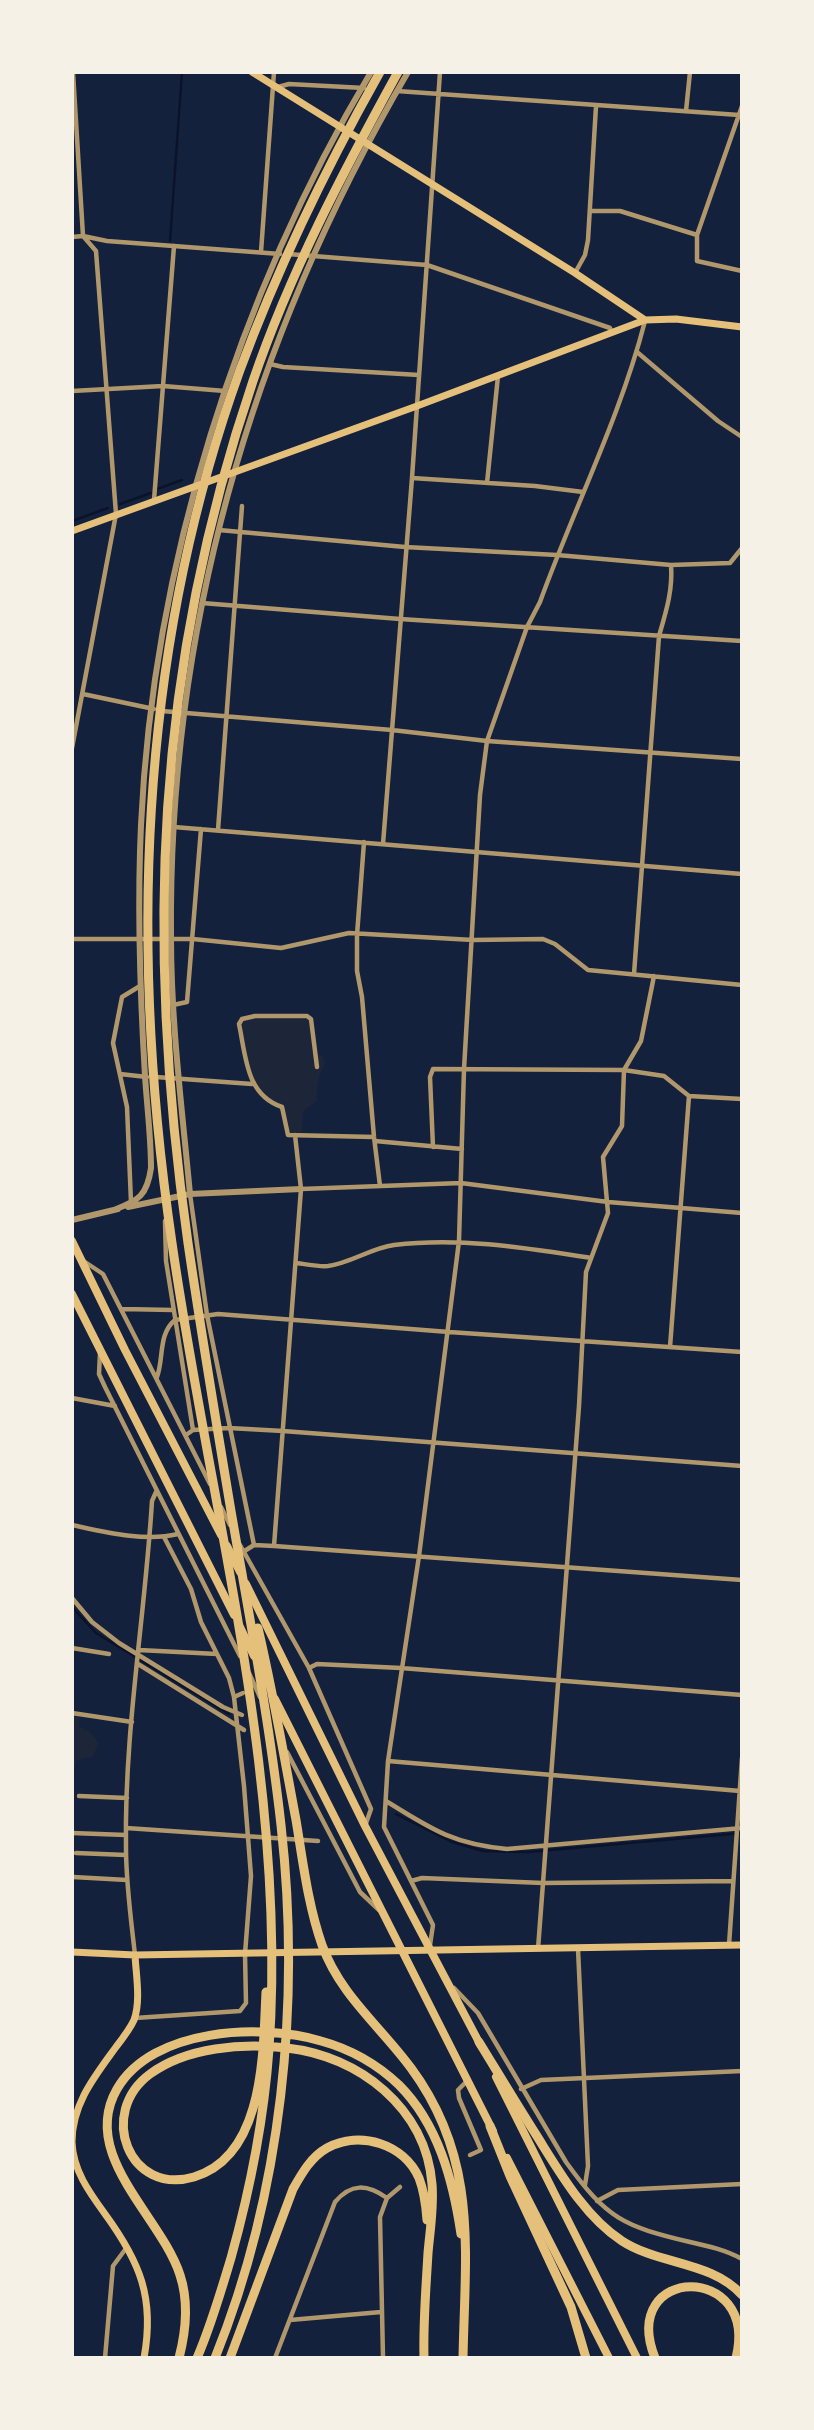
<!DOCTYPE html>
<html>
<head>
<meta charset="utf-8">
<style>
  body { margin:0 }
  #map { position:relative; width:814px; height:2430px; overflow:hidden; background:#14213d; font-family:"Golos Text",sans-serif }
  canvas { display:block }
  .frame { position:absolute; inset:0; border:74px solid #f6f1e7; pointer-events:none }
</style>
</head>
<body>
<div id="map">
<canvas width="814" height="2430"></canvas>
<div class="frame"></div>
</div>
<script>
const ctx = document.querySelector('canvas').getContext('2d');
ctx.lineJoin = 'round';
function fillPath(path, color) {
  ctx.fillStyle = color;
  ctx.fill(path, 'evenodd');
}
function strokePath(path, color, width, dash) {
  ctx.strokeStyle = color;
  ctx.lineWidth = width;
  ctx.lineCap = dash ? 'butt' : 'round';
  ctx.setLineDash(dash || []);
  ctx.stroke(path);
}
const green = new Path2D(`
  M 266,1014 L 311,1019 L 313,1052 L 322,1056 L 325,1063 C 319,1075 316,1087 317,1101 L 303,1111 L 302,1132 L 288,1135 L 282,1107 C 274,1103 255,1090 252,1082 C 244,1065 243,1042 239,1024 L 241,1018 Z
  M 72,1714 L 80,1715 L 79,1726 L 91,1733 L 99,1744 L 92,1757 L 76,1760 L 72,1782 Z`);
const stream = new Path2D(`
  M 170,241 L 182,72
  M 157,489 L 182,480
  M 120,504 L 151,493
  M 72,521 L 108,508
  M 72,1607 L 96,1633 L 229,1714
  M 396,1814 L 452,1842 L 483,1851 L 528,1852 L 742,1833`);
const minor = new Path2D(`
  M 278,87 L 289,84 L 364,88
  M 397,91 L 739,115
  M 742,106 L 697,235 L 697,261 L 742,271
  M 686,111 L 690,72
  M 591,211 L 620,211 L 697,235
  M 72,237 L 83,236 L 107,241 L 280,254
  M 261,252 L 274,72
  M 288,254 L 427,265 L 610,328 L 612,333
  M 575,273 L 585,255 L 588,240 L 596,106
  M 637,352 L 718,421 L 742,437
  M 270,364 L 283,367 L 419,375
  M 72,391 L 163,386 L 225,391
  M 412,478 L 535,486 L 583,492
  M 487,483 L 498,376
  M 154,500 L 174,246
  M 219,530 L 405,547 L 557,555 L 671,565 L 730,563 L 742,548
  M 202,603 L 400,619 L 742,641
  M 83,694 L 154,709
  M 162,711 L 392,730 L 487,741 L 742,759
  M 72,748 L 116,514 L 96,251 L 83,236 L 73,72
  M 174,827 L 742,874
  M 218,830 L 242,506
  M 364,842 L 357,935 L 357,971 L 362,997 L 374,1137 L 380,1186
  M 383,844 L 412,478 L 440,72
  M 72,939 L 193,939 L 281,948 L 349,933 L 473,940 L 543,939 L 555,944 L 588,970 L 742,985
  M 634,974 L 659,636 C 666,612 673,590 671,565
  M 654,976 L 641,1041 L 624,1070 L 664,1076 L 689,1096 L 742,1099
  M 173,1005 L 187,1002 L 201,829
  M 317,1067 L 311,1019 L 307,1016 L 255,1016 L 242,1019 L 239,1024 C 246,1057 246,1095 282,1107 L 288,1135 L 374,1137
  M 120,1074 L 147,1077
  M 156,1077 L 252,1084
  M 375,1141 L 462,1149
  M 433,1147 L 430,1077 L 433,1069 L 624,1070 L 622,1126 L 603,1157 L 608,1213 L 586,1272 L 579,1406 L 538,1949
  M 301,1189 L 461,1183 L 608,1202 L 742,1213
  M 190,1194 L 207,1315 L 254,1545
  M 131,1202 L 127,1107 L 113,1043 L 122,997 L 140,986
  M 165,1221 L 166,1261 L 193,1430 L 186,1435
  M 82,1260 L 103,1274 L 210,1484
  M 296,1263 C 306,1264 318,1267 328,1266 C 351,1263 371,1248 394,1245 C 461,1237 526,1248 591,1258
  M 122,1309 L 173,1310
  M 670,1347 L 689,1096
  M 100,1353 L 99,1374 L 105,1387 L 240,1656
  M 157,1377 C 164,1358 158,1334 175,1320 L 218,1314 L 449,1332 L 742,1352
  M 72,1398 L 115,1406
  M 193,1430 L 229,1428 L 283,1431 L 742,1466
  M 221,1507 L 230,1525
  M 72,1525 C 105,1532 144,1542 178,1534
  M 240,1545 L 309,1668 L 371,1809 L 365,1826
  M 274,1546 L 301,1189 L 295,1135
  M 243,1552 L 254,1545 L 274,1546 L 742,1580
  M 72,1598 L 92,1622 L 119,1643 L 223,1707 L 242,1715
  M 72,1648 L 109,1654
  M 139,1650 L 217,1654
  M 138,1664 L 244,1730
  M 309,1668 L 317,1664 L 401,1668 L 742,1695
  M 249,1673 L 260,1697
  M 234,1697 L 243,1693
  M 72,1713 L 132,1722
  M 287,1752 L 360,1892 L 379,1910
  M 388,1761 L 740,1791
  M 79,1796 L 127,1798
  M 386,1801 C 431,1829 453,1844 507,1849 L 742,1828
  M 126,1828 L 318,1841
  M 72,1833 L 126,1835
  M 76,1853 L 126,1855
  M 73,1877 L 127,1880
  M 411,1881 L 422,1878 L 543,1883 L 733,1881
  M 430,1945 L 433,1925 L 384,1827 L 388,1761 L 419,1556 L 459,1241 L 464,1069 L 480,795 L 487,741 L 527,627 L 540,602 C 574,508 620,418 645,321
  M 729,1945 L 742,1758
  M 578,1949 L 588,2166 L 585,2185
  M 135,1955 C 131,1919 126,1884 126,1848 C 124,1732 145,1617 152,1501 L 156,1492
  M 454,1988 L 478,2013 L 566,2162 C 607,2219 623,2226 690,2242 C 708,2246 726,2250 742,2259
  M 135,2018 L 240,2011 L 246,2003 L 245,1954 L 251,1876 L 244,1786 L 234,1697 L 229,1678 L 201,1622 L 191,1589 L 164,1537
  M 467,2081 L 458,2090 L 459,2098 L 481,2150 L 470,2155
  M 521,2089 L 541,2080 L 742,2071
  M 597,2201 L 618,2190 L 742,2184
  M 290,2320 L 381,2312
  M 105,2358 L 113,2266 L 127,2247
  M 275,2358 L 335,2202 C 351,2183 367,2184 387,2198
  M 383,2358 L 380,2217 L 387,2198 L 400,2187`);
const tertiary = new Path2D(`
  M 190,1194 C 182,1108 171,1023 171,937 C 168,627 252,338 408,72
  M 128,1207 L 190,1194 L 301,1189
  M 114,1210 C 139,1200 147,1196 151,1168 C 151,1137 147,1107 145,1076 C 140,993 137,909 141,825 C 153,565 238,295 371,72
  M 72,1220 L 118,1209`);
const secondary = new Path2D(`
  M 252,72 L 575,273 L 645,320
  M 72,531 L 417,406 L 645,320 L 676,319 L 742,327
  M 72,1952 L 135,1955 L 742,1945
  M 135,1955 C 136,1975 141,2001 134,2020 C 130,2029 123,2038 116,2047 C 95,2076 72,2104 72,2142 C 73,2170 89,2192 105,2214 C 140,2262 155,2298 144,2358`);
const trunk = new Path2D(`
  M 72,1241 L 125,1350 L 221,1535
  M 72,1294 L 234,1615
  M 227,1546 L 240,1572
  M 246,1584 L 365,1826 L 481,2046
  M 240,1627 L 254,1656
  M 275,1699 L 493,2131
  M 496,2077 L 637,2358
  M 507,2158 L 609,2358`);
const motorway = new Path2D(`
  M 258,1628 C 273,1692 284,1756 296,1820 C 303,1862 308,1905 322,1945 C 340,1995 381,2027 411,2068 C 479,2160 465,2251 463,2358
  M 266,1992 C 263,2052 265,2156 194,2177 C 129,2196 97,2113 150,2074 C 187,2047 242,2043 287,2048 C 359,2056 426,2108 432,2184 C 434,2207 430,2230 428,2253 C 426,2288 423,2323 424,2358
  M 479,2042 C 498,2073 516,2103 535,2133 C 559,2171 584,2216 622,2241 C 659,2265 711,2261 742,2295
  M 490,2126 L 510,2176 L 571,2307 L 586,2358
  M 179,2358 C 186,2331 189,2302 180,2275 C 161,2216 79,2155 117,2089 C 152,2028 261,2023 321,2041 C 350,2049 377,2064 399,2085 C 438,2124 453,2180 461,2234
  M 197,2358 C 211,2326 221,2291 231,2258 C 250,2190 264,2119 269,2049 C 288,1779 210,1509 172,1243 C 129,949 138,652 240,370 C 278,267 326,168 380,72
  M 215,2358 C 282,2192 301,2003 281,1825 C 269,1719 249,1615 231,1511 C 216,1421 201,1332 188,1243 C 145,944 155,669 253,381 C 290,273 343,172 398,72
  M 230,2358 L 293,2189 C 302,2173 311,2157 327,2148 C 360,2130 404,2144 419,2178 C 424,2191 426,2206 427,2220
  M 655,2358 C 618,2264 760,2262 736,2358`);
fillPath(green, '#1d2539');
strokePath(stream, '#0b132b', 2.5);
strokePath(minor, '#b1986c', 4.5);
strokePath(tertiary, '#b1986c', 6);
strokePath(secondary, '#e5c07b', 7);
strokePath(trunk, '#e5c07b', 8);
strokePath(motorway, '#e5c07b', 9);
</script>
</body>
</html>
